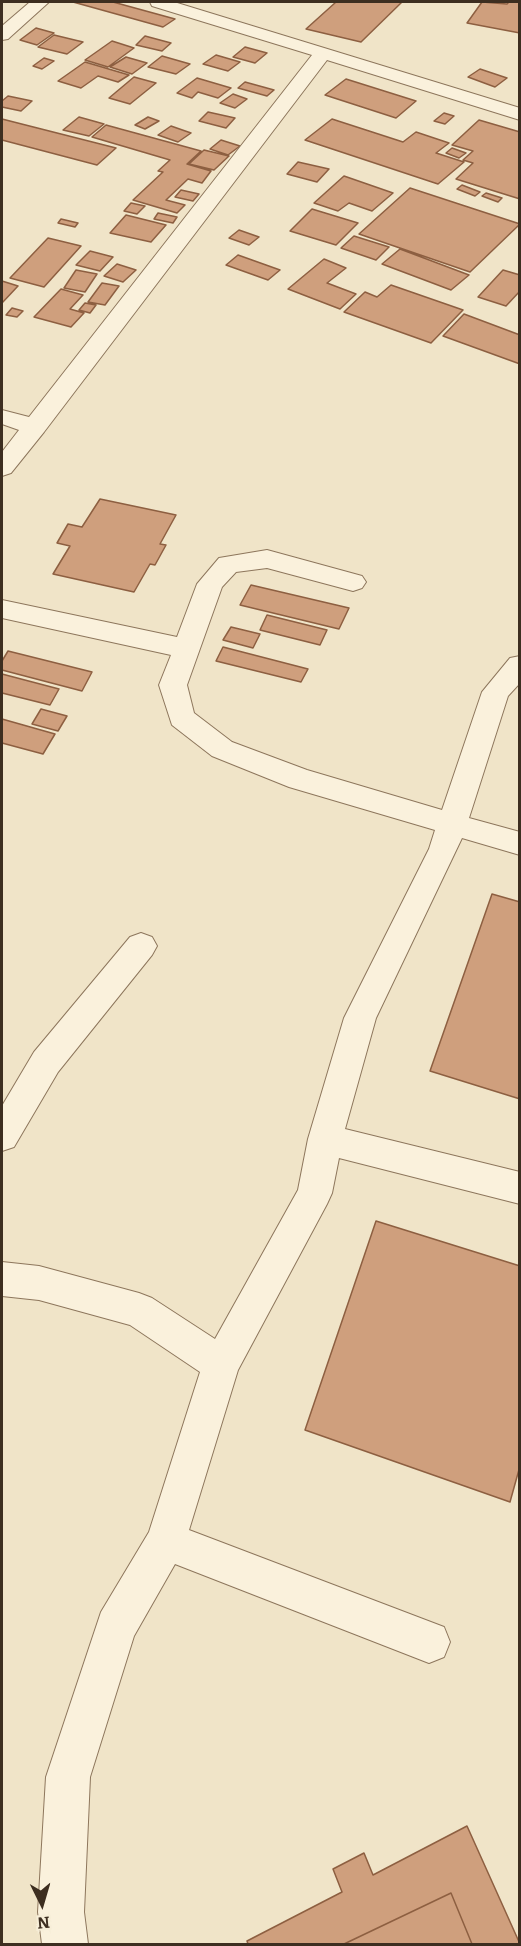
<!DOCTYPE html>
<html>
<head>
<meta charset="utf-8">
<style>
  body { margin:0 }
  #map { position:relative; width:521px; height:1946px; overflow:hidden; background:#f0e4c8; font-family:Bitter,serif }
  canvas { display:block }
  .frame { position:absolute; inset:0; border:3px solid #3d2e20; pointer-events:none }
  .north { position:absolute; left:12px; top:1874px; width:60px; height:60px; -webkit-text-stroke:4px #f7eed8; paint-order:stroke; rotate:175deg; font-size:16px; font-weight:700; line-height:24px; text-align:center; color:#3d2e20 }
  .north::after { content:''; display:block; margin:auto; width:21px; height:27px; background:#3d2e20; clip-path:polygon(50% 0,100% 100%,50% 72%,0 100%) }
</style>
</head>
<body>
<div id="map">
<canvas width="521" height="1946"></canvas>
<div class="frame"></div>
<div class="north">N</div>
</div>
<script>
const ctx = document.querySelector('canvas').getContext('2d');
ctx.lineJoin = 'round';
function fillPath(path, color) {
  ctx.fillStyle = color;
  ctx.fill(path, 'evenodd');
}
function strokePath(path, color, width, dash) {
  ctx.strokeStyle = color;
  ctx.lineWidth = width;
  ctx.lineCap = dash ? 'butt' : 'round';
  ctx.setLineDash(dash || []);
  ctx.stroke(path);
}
const building = new Path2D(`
  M 73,2 L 113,2 L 175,19 L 163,27 Z
  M 336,2 L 402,2 L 361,42 L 306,29 Z
  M 482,2 L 507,4 L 509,2 L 520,2 L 520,33 L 467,23 Z
  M 36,28 L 54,33 L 37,45 L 20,40 Z
  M 54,35 L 83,42 L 67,54 L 38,47 Z
  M 145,36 L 171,43 L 162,51 L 136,45 Z
  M 112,41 L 134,48 L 108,67 L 85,60 Z
  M 245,47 L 267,53 L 255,63 L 233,57 Z
  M 216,55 L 240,62 L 228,71 L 203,64 Z
  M 162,56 L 190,64 L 176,74 L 148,67 Z
  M 126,57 L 147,63 L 132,74 L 110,67 Z
  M 44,58 L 54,61 L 42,69 L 33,66 Z
  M 85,62 L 129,75 L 118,82 L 98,76 L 81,88 L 58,81 Z
  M 480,69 L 507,78 L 495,87 L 468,77 Z
  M 134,77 L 156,83 L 130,104 L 109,98 Z
  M 197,78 L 231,88 L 218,98 L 198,92 L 192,98 L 177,93 Z
  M 346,79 L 416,101 L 396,118 L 325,95 Z
  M 245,82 L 274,90 L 267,96 L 238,88 Z
  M 233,94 L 247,99 L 235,108 L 220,103 Z
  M 8,96 L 32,101 L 21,111 L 2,107 L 2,101 Z
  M 208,112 L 235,118 L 226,128 L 199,121 Z
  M 444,113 L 454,116 L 445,124 L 434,121 Z
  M 79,117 L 104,124 L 89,136 L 63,130 Z
  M 148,117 L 159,121 L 145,129 L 135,125 Z
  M 2,119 L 116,148 L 97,165 L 2,140 Z
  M 332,119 L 403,142 L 416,132 L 449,143 L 436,153 L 464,162 L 438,184 L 305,140 Z
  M 479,120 L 520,132 L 520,199 L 456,179 L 473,163 L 463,160 L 473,151 L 452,145 Z
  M 106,125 L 201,151 L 187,164 L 211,171 L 202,183 L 188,179 L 166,200 L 185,205 L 177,213 L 133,200 L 163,172 L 158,171 L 170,160 L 92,137 Z
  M 171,126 L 191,133 L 178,142 L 158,135 Z
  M 221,140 L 240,146 L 228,155 L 210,149 Z
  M 452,148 L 466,153 L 459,158 L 446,153 Z
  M 204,150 L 229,156 L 214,170 L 189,164 Z
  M 298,162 L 329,169 L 317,182 L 287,174 Z
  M 344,176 L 393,193 L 372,211 L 349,203 L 338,211 L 314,203 Z
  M 462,185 L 480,192 L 475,196 L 457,189 Z
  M 410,188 L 520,224 L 470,272 L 359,234 Z
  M 181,190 L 199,194 L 193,201 L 175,197 Z
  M 486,193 L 502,198 L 498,202 L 482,196 Z
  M 131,203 L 145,206 L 137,214 L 124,211 Z
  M 312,209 L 358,223 L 336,245 L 290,231 Z
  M 158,213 L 177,217 L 173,223 L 154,219 Z
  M 126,215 L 166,225 L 151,242 L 110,233 Z
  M 61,219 L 78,223 L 75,227 L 58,223 Z
  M 239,230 L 259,237 L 249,245 L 229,238 Z
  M 354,236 L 389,247 L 376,260 L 341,248 Z
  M 48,238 L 81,246 L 44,287 L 10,278 Z
  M 400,249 L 469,275 L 451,290 L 382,264 Z
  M 90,251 L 113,257 L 100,271 L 76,265 Z
  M 238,255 L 280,270 L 268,280 L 226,265 Z
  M 324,259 L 346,268 L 327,283 L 356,294 L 340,309 L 288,289 Z
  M 117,264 L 136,270 L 123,282 L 104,276 Z
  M 76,270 L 97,274 L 85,292 L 64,288 Z
  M 503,270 L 520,275 L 520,291 L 506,306 L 478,297 Z
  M 2,281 L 18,286 L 2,303 Z
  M 102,283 L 119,286 L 105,305 L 88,302 Z
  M 391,285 L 463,310 L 431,343 L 344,312 L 365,292 L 377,297 Z
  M 61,289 L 83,295 L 70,309 L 84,313 L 71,327 L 34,317 Z
  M 85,303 L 96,305 L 90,313 L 79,310 Z
  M 12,308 L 23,311 L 17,317 L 6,315 Z
  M 464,314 L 520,335 L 520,364 L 443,336 Z
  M 100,499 L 176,515 L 160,544 L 166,545 L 155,565 L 150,564 L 134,592 L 53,574 L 70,546 L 57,543 L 68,524 L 82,527 Z
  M 251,585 L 349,608 L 339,629 L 240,605 Z
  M 267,615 L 327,630 L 320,645 L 260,630 Z
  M 231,627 L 260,634 L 253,648 L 223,640 Z
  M 223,647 L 308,669 L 301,682 L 216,661 Z
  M 8,651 L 92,672 L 82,691 L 2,670 L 2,661 Z
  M 2,674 L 59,689 L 50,705 L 2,693 Z
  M 41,709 L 67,716 L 58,731 L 32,724 Z
  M 2,719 L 55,734 L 43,754 L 2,743 Z
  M 492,894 L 520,902 L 520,1099 L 430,1071 Z
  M 376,1221 L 520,1266 L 520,1466 L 510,1502 L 305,1430 Z
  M 467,1826 L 520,1944 L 472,1944 L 451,1893 L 344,1944 L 248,1944 L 247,1941 L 342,1892 L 333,1869 L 364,1853 L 373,1875 Z
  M 451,1893 L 472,1944 L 344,1944 Z`);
const minor = new Path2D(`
  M 30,2 L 49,2 L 8,39 L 2,40 L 2,26 Z
  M 150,2 L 174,2 L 520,108 L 520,120 L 327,60 L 44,432 L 11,473 L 2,476 L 2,452 L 19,430 L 2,424 L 2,410 L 29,417 L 312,55 L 152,6 Z
  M 267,550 L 362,576 L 366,582 L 362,588 L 353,591 L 267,568 L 236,572 L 222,587 L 187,685 L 194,713 L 232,742 L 307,770 L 442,810 L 482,692 L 510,658 L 520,656 L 520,683 L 508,696 L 469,818 L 520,832 L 520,855 L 462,838 L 376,1018 L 345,1129 L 520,1172 L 520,1204 L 339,1158 L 332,1193 L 327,1204 L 238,1370 L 189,1530 L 444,1627 L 450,1642 L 444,1657 L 429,1663 L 175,1564 L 134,1636 L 90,1777 L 84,1912 L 88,1944 L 42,1944 L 38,1912 L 46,1777 L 101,1612 L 149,1532 L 200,1372 L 130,1325 L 39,1300 L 2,1296 L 2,1262 L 39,1266 L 139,1293 L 152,1298 L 215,1339 L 298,1190 L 308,1139 L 344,1018 L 429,849 L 435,830 L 289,787 L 212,756 L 172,725 L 159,685 L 171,655 L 2,618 L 2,600 L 177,637 L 197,584 L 219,558 Z
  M 141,933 L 152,937 L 157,946 L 152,955 L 58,1072 L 14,1147 L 2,1151 L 2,1106 L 34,1052 L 130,937 Z`);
fillPath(building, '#cf9f7d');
strokePath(building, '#8d5f41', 1.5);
strokePath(minor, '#8d765c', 2);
fillPath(minor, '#faf1dc');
</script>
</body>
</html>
